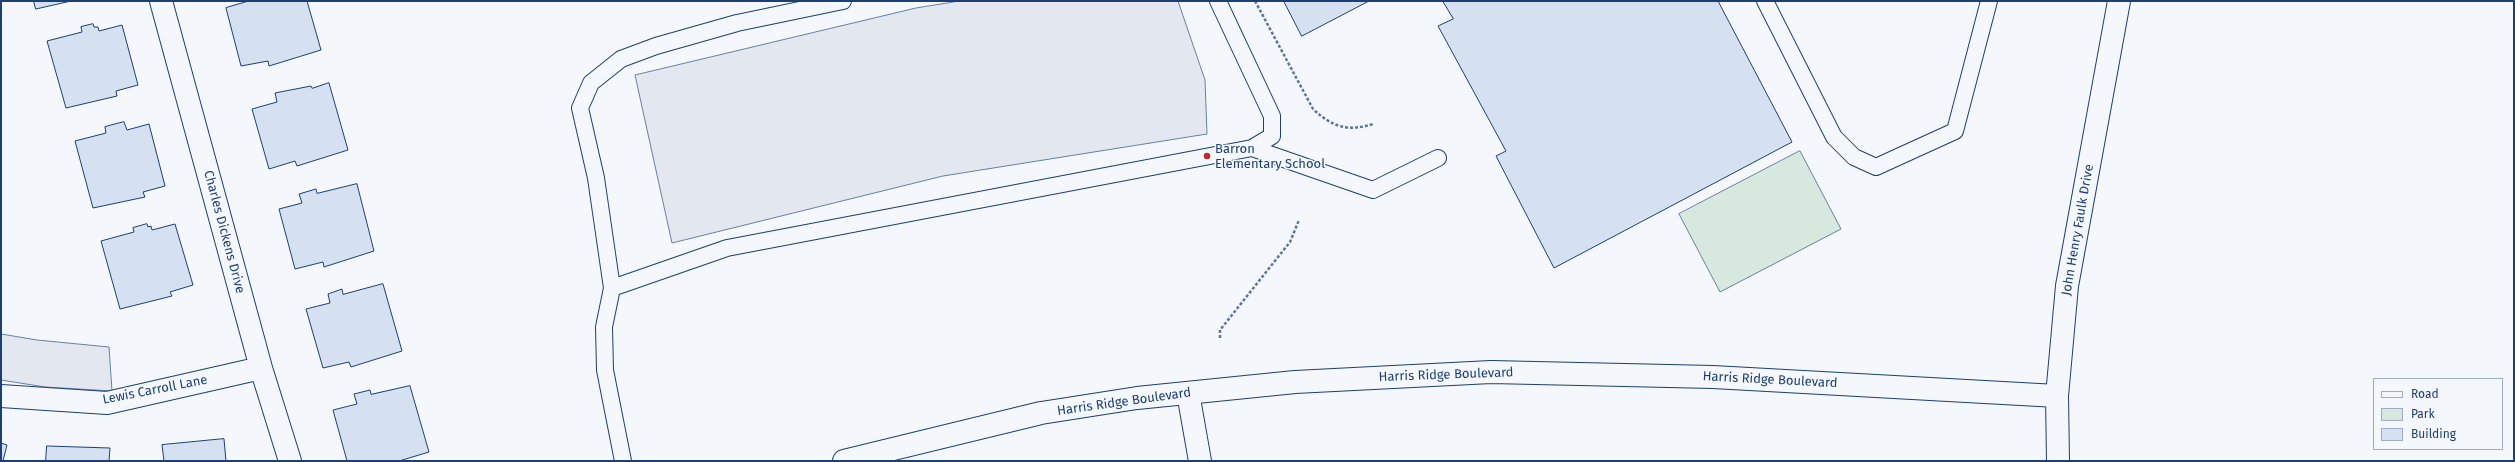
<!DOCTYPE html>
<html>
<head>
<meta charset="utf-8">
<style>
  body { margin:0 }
  #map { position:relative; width:2515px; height:462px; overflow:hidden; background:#f4f7fb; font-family:"Fira Sans",sans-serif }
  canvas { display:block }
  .frame { position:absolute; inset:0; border:2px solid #1d3f73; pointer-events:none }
  .legend { position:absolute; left:2373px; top:378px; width:130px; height:72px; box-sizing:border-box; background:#f4f7fb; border:1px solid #9eadc5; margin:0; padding:5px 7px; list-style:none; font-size:12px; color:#1d3f73 }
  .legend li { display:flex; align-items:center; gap:8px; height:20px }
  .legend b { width:20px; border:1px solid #9eadc5 }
</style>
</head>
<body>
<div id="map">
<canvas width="2515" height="462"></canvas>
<div class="frame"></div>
<ul class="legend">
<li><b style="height:5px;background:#f4f7fb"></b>Road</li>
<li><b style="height:11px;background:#d7e8df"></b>Park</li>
<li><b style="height:11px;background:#d5e0f0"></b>Building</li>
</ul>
</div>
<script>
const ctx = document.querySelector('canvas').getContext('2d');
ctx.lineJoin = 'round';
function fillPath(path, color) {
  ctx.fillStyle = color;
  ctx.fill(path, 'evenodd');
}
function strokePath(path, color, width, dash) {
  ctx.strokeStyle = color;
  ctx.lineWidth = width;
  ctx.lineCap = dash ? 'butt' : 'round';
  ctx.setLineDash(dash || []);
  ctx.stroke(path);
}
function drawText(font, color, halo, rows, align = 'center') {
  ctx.font = font + ' "Fira Sans",sans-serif';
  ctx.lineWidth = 3;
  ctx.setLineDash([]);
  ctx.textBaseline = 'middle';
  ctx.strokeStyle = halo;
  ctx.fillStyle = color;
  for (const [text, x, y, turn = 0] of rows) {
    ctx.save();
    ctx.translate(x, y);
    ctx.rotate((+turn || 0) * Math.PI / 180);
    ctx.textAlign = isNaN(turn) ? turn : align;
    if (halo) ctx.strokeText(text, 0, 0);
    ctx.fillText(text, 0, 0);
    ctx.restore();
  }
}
const green = new Path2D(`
  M 1800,151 L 1841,229 L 1720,292 L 1679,214 Z`);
const parking = new Path2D(`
  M 960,1 L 1178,1 L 1205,80 L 1207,134 L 943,176 L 672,243 L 635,75 L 916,8 Z
  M 1,334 L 37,340 L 109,347 L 112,391 L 45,387 L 1,380 Z`);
const building = new Path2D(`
  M 34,1 L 71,1 L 36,9 Z
  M 249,1 L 307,1 L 321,50 L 269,66 L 268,61 L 241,66 L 226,8 Z
  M 1284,1 L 1369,1 L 1302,36 Z
  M 1443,1 L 1718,1 L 1792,142 L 1554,268 L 1496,156 L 1506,151 L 1438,26 L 1453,19 Z
  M 93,24 L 94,27 L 98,27 L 99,31 L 122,25 L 138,85 L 116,91 L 117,96 L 66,108 L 47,41 L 82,32 L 81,27 Z
  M 329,83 L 348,150 L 297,166 L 295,161 L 269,169 L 252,109 L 277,102 L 275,93 L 311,86 L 312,88 Z
  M 124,122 L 127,130 L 149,124 L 165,186 L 143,192 L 145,197 L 93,208 L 75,141 L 106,133 L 105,127 Z
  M 357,184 L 374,251 L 324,267 L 323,262 L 295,269 L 279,209 L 302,203 L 299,194 L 316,189 L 317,193 Z
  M 147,224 L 148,227 L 151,226 L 152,230 L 175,224 L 193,285 L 170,292 L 172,296 L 120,309 L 101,241 L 134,232 L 133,228 Z
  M 383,284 L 402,351 L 351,367 L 349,362 L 323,368 L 306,309 L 330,303 L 328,294 L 342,289 L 343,294 Z
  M 410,386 L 429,452 L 399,461 L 347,461 L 333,410 L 357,404 L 354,394 L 370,390 L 371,394 Z
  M 224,439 L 226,461 L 164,461 L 162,445 Z
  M 1,443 L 7,445 L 3,461 L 1,461 Z
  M 47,446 L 110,448 L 109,461 L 46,461 Z`);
const path = new Path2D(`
  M 1255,1 L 1313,109 C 1332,127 1348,132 1373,124
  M 1220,338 L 1220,330 L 1290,242 L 1299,220`);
const lane = new Path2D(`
  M 1765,1 L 1834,137 L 1854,157 L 1876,167 L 1955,131 L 1989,1
  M 1252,148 L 1373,190 L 1438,158
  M 612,288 L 727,248 L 1252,148 L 1272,136 L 1272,116 L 1218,1
  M 623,461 L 605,370 L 604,327 L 612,288 L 596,178 L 580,108 L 591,83 L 621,59 L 656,46 L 737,23 L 843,1`);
const street = new Path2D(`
  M 161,1 L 261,368 L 290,461
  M 1188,393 L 1200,461
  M 1,396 L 107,403 L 261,368`);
const secondary = new Path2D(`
  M 844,461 L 1041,413 L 1137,398 L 1295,382 L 1491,372 L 1713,377 L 2057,396
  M 2058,461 L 2057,396 L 2067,286 L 2119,1`);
const markers = [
  [1207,156,4,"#c62828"]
];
const poiNames = [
  ["Barron",1215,149],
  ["Elementary School",1215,164]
];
const streetNames = [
  ["John Henry Faulk Drive",2078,230,-80],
  ["Charles Dickens Drive",224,232,75],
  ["Harris Ridge Boulevard",1446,375,-2],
  ["Harris Ridge Boulevard",1770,380,3],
  ["Lewis Carroll Lane",155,390,-11],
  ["Harris Ridge Boulevard",1124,402,-8]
];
fillPath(green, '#d7e8df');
strokePath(green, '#687fa3', 1);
fillPath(parking, '#e3e8f0');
strokePath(parking, '#687fa3', 1);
fillPath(building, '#d5e0f0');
strokePath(building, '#1d3f73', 1);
strokePath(lane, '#1d3f73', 18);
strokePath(street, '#1d3f73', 24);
strokePath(secondary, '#1d3f73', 24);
strokePath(path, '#5e769c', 2.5, [3, 2]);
strokePath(lane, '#f4f7fb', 16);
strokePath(street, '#f4f7fb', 22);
strokePath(secondary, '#f4f7fb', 22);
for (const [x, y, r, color] of markers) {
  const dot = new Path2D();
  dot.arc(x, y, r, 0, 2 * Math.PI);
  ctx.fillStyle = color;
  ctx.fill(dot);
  strokePath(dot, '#f4f7fb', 1.5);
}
drawText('13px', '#1d3f73', '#f4f7fb', poiNames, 'left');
drawText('13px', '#1d3f73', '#f4f7fb', streetNames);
</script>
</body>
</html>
